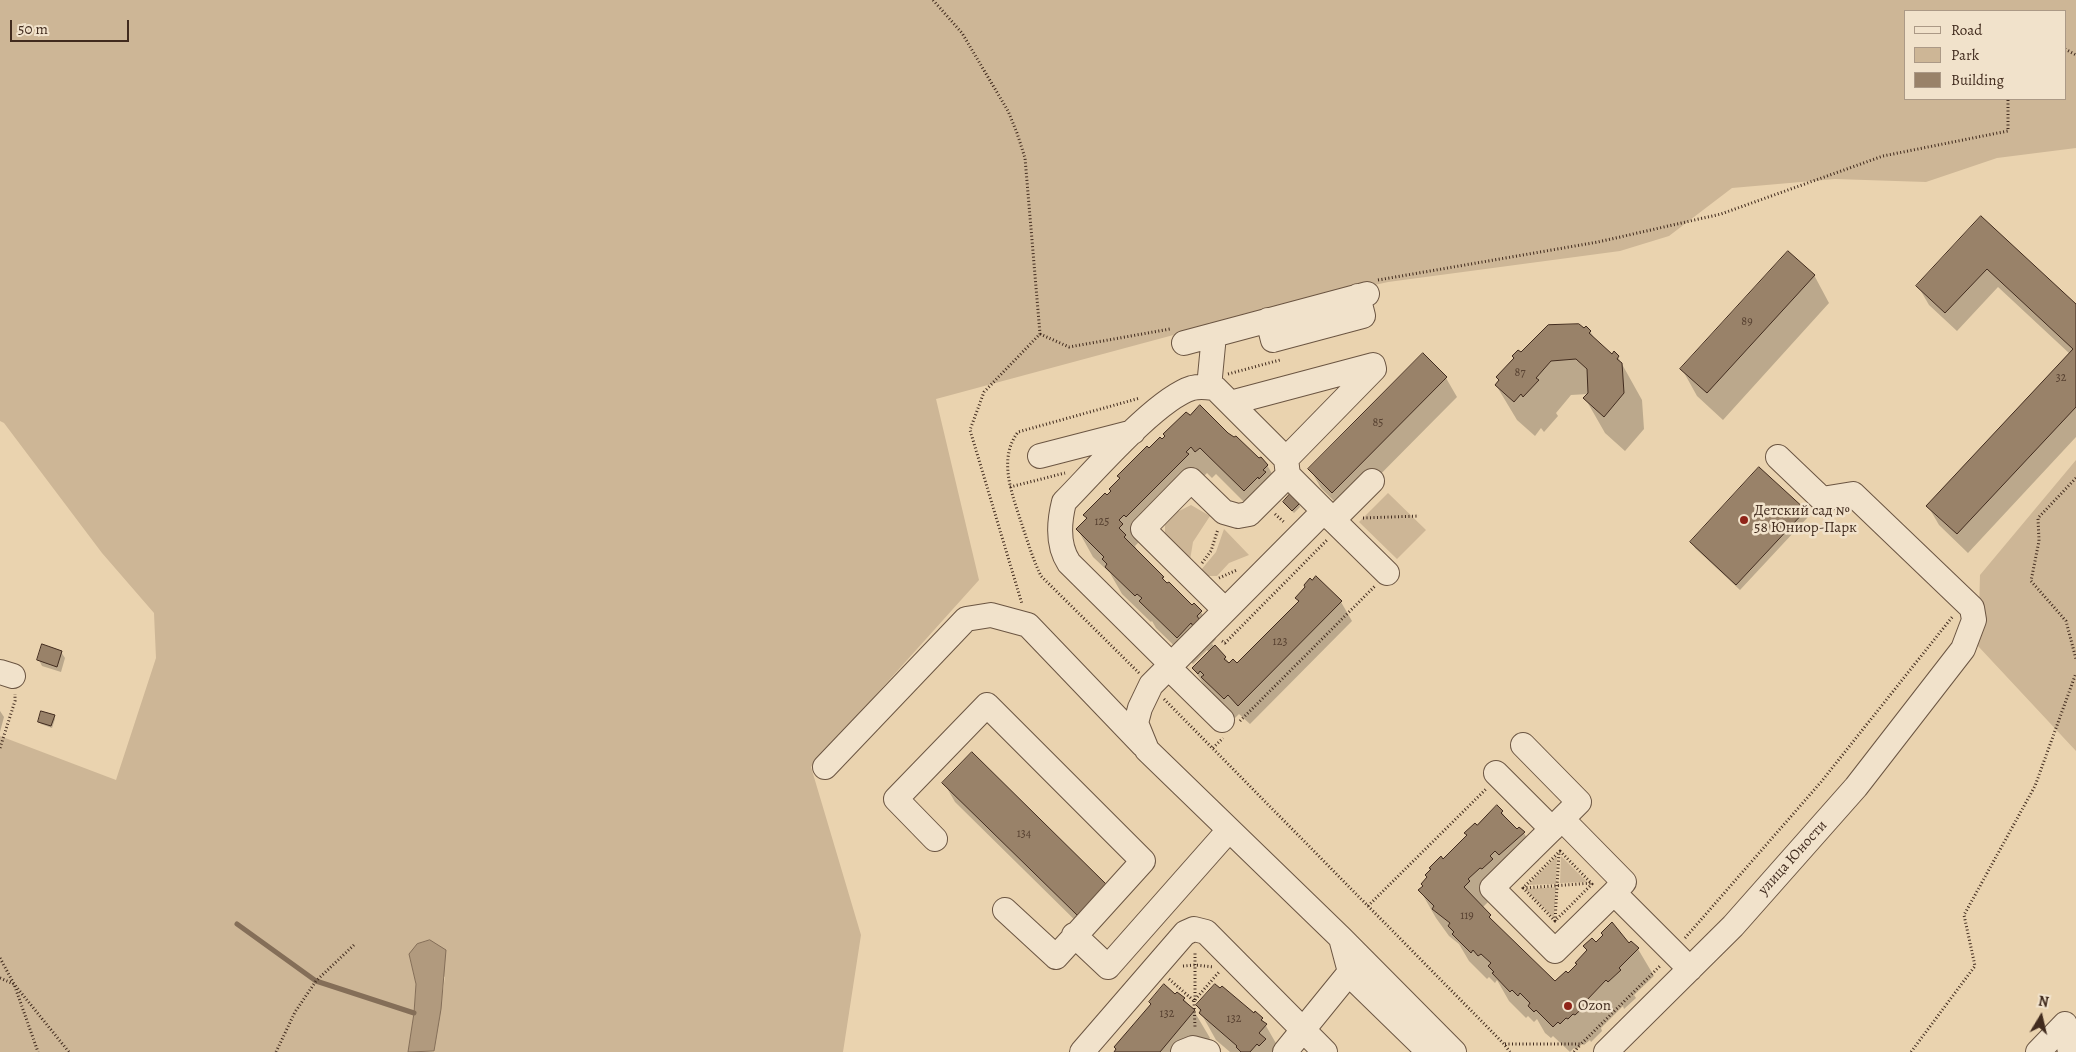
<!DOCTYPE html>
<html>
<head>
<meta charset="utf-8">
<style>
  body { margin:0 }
  #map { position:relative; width:2076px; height:1052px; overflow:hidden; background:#ead3af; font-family:Alegreya,serif }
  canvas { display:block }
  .legend { position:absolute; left:1904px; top:10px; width:162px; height:90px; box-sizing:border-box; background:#f1e2cb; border:1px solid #ab9986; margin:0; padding:6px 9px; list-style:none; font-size:15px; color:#412b1e }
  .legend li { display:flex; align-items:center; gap:10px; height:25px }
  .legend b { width:25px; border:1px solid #ab9986 }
  .north { position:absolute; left:2016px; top:992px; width:50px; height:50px; -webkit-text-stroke:4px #f1e2cb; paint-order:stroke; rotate:9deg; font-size:14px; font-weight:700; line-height:20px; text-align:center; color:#412b1e }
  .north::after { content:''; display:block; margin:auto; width:18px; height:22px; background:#412b1e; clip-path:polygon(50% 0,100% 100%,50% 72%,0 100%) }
  .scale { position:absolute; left:10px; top:20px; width:119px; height:22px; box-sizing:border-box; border:2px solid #412b1e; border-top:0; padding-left:6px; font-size:15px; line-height:18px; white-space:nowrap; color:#412b1e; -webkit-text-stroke:4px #f1e2cb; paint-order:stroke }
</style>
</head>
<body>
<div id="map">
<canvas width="2076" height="1052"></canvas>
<ul class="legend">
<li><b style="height:6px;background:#f1e2cb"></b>Road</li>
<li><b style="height:14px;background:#cdb696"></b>Park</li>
<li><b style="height:14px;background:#998269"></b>Building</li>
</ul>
<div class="north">N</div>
<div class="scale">50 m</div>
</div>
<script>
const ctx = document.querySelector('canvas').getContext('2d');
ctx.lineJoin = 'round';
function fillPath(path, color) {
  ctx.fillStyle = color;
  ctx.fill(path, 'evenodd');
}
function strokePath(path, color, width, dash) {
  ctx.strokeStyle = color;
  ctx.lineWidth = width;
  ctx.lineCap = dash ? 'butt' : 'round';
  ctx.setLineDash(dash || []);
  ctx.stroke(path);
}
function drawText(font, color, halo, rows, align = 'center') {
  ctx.font = font + ' Alegreya,serif';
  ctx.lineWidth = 5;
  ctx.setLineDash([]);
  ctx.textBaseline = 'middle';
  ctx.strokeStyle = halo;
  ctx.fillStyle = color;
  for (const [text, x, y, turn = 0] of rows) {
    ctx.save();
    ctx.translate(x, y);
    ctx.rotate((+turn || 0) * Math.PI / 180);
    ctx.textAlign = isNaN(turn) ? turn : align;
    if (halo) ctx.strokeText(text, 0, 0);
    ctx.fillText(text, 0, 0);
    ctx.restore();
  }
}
const green = new Path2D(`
  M 0,0 L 2076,0 L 2076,148 L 1997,158 L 1926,182 L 1835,179 L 1732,188 L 1669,236 L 1620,251 L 1388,282 L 1281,306 L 936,399 L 979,580 L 811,767 L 861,935 L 843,1052 L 434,1052 L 445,977 L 409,954 L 416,984 L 414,1013 L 408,1052 L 0,1052 L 0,736 L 116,780 L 156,658 L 154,613 L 102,553 L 4,423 L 0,421 ZM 1905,11 L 2065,11 L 2065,99 L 1905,99 Z
  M 2076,460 L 2076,751 L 1978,646 L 1980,575 Z
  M 1388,493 L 1426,530 L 1397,559 L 1359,522 Z
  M 1191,505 L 1210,516 L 1193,542 L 1190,560 L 1165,534 L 1165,524 L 1177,512 Z
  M 1224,529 L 1249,555 L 1229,563 L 1217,576 L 1208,576 L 1201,570 L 1216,552 Z
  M 1557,856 L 1556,884 L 1528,885 Z
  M 1561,856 L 1587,882 L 1560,883 Z
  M 1556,887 L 1554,918 L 1525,889 Z`);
const water = new Path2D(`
  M 430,940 L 446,950 L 441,1009 L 434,1051 L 408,1052 L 414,1013 L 416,984 L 409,954 L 417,944 Z`);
const shadow = new Path2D(`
  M 1982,218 L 2076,306 L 2076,437 L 1968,553 L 1939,525 L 1928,506 L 2070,354 L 1998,287 L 1957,331 L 1929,305 L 1918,286 Z
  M 1814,275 L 1829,303 L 1723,420 L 1697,396 L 1682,369 Z
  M 1584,330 L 1590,331 L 1596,341 L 1612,355 L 1618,357 L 1642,400 L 1644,429 L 1625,451 L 1605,433 L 1585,398 L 1588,394 L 1571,395 L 1556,413 L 1558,416 L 1544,432 L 1541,428 L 1535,436 L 1517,420 L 1496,385 L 1500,381 L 1498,377 L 1519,352 L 1521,354 Z
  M 1446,378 L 1457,397 L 1344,511 L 1321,488 L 1310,469 Z
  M 1228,434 L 1267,465 L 1283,492 L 1278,497 L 1280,500 L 1275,505 L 1274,503 L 1260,518 L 1216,474 L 1212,478 L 1207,473 L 1135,546 L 1138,552 L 1163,578 L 1167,585 L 1201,612 L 1216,639 L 1212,644 L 1225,657 L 1230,664 L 1237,665 L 1299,602 L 1296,598 L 1316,578 L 1341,602 L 1352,621 L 1250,724 L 1239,714 L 1235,718 L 1214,696 L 1211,691 L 1209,692 L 1193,668 L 1209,652 L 1207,650 L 1193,664 L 1156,628 L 1152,621 L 1151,622 L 1122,594 L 1110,573 L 1093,557 L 1078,530 L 1088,520 L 1085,515 L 1107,497 L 1149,450 L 1162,441 Z
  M 1299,504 L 1300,507 L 1294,513 L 1286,505 Z
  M 1805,511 L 1808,517 L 1740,590 L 1695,548 L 1692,542 Z
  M 61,652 L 65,658 L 61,672 L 42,666 L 39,660 Z
  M 0,711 L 4,717 L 0,732 Z
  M 54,716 L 55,719 L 52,728 L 41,724 L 39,722 Z
  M 944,783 L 1106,886 L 1088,933 L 955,802 Z
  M 1502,812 L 1509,823 L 1517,831 L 1519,828 L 1524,833 L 1539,860 L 1515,882 L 1496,894 L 1483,907 L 1495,925 L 1556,983 L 1568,975 L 1578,965 L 1576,963 L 1587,951 L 1585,947 L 1596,944 L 1629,945 L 1638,949 L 1654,976 L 1634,995 L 1636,998 L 1624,1009 L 1623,1006 L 1601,1028 L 1602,1031 L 1591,1042 L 1590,1040 L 1584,1045 L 1582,1044 L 1576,1050 L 1574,1048 L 1570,1052 L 1553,1036 L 1551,1038 L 1545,1033 L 1537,1019 L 1534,1022 L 1528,1016 L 1526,1018 L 1509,1001 L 1497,980 L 1495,983 L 1489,977 L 1487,979 L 1469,961 L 1459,944 L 1449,936 L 1436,918 L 1420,890 L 1443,860 L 1477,826 Z
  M 1176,995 L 1184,999 L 1194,1011 L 1210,1038 L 1198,1052 L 1116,1052 Z
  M 1197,1006 L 1254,1015 L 1262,1019 L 1281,1052 L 1230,1052 L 1216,1040 Z`);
const stream = new Path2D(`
  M 237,924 L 316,981 L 414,1013`);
const building = new Path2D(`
  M 1981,216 L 2076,304 L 2076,407 L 1957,534 L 1926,506 L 2073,349 L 1987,269 L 1945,313 L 1916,286 Z
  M 1788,251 L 1815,275 L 1707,393 L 1680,369 Z
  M 1579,324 L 1584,328 L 1586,326 L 1591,331 L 1589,333 L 1612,354 L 1614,351 L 1619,356 L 1617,359 L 1622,363 L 1624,393 L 1604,417 L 1583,398 L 1588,393 L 1587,369 L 1576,359 L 1551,361 L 1536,378 L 1539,380 L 1523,397 L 1521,394 L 1514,402 L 1495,385 L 1499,380 L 1496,377 L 1514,358 L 1512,356 L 1518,350 L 1521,352 L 1548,325 Z
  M 1423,353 L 1447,377 L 1332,493 L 1308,469 Z
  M 1200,405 L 1228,433 L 1234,437 L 1236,436 L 1259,458 L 1261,457 L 1268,465 L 1263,470 L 1266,472 L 1259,479 L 1258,477 L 1244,491 L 1200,448 L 1195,452 L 1191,447 L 1186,452 L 1189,454 L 1126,517 L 1124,515 L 1119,520 L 1123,524 L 1119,528 L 1126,535 L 1124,537 L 1164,577 L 1162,578 L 1167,583 L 1169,582 L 1192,605 L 1194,603 L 1202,611 L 1197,616 L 1199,619 L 1193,626 L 1191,623 L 1177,638 L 1139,601 L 1142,598 L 1137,594 L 1135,596 L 1105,567 L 1107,564 L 1102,559 L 1104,557 L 1076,529 L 1087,518 L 1083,515 L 1105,493 L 1107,495 L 1111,491 L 1109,489 L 1120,478 L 1117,476 L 1147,446 L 1149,448 L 1160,437 L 1162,439 L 1165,436 L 1163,434 L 1186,412 L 1190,415 Z
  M 1759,467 L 1806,510 L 1736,585 L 1690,542 Z
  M 1290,494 L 1300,503 L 1292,511 L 1283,502 Z
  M 1316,576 L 1342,601 L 1238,706 L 1228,695 L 1224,699 L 1201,677 L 1204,675 L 1200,671 L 1198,674 L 1192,668 L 1215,645 L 1226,657 L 1224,659 L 1229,663 L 1233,659 L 1237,663 L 1299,601 L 1295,598 L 1305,587 L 1304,585 L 1310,578 L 1312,580 Z
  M 42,644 L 62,651 L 57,667 L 37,660 Z
  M 41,711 L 55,715 L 51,726 L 38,722 Z
  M 972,752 L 1107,885 L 1077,915 L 942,783 Z
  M 1497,805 L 1503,811 L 1501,813 L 1517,829 L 1519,827 L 1525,832 L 1499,855 L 1495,851 L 1490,856 L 1493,859 L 1482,869 L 1480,868 L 1468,879 L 1470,881 L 1464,887 L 1491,915 L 1489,917 L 1555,981 L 1566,971 L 1568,973 L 1577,964 L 1575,963 L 1587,950 L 1583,946 L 1592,938 L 1596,942 L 1603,935 L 1601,933 L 1612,922 L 1629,943 L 1631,941 L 1639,948 L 1619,968 L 1621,970 L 1608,982 L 1606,980 L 1586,1001 L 1588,1003 L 1575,1015 L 1573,1014 L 1568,1019 L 1566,1018 L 1560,1024 L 1558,1022 L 1553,1027 L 1536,1010 L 1534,1012 L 1528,1006 L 1530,1003 L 1520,993 L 1518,996 L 1512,990 L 1510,992 L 1492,973 L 1494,972 L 1488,966 L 1491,963 L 1481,954 L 1478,956 L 1473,950 L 1471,953 L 1452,934 L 1454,932 L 1448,926 L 1450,923 L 1432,909 L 1434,906 L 1418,890 L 1423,886 L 1421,884 L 1427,877 L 1425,875 L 1431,869 L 1429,868 L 1441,856 L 1443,859 L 1467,835 L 1464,833 L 1475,823 L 1477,825 Z
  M 1164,984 L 1175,994 L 1177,992 L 1185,998 L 1183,1000 L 1195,1010 L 1160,1052 L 1114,1052 L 1116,1049 L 1114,1047 L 1151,1004 L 1149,1002 Z
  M 1215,984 L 1220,988 L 1222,986 L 1254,1013 L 1255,1011 L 1263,1018 L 1261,1020 L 1267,1024 L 1259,1033 L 1266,1039 L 1259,1046 L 1257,1044 L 1250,1052 L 1241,1052 L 1236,1047 L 1237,1046 L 1199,1013 L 1201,1010 L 1196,1005 Z`);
const path = new Path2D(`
  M 933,0 L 962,33 L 1008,111 L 1017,133 L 1025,158 L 1040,334 L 984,392 L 970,430 L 1022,604
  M 2065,49 L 2076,55
  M 1378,280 L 1598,242 L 1721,214 L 1883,156 L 2008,131 L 2008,99
  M 1040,334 L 1069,347 L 1170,329
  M 1228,374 L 1280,360
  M 2076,478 L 2038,518 L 2039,541 L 2031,581 L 2066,621 L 2076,659
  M 1010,487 L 1065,473
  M 1275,514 L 1285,523
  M 1363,518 L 1419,516
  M 1202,563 L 1211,551 L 1218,529
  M 1219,578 L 1237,570
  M 1222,641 L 1225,643 L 1327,540
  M 1139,673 L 1041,576 C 1033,560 1028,542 1022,525 C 1013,496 997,460 1018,432 L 1140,398
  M 1164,699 L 1504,1044 L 1510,1052
  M 1240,721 L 1375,586
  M 0,748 L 15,701 L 15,694
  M 1213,748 L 1223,738
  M 1560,851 L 1592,884 L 1555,921 L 1523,888 Z
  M 1523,888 L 1592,883
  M 1368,906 L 1486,789
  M 1555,921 L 1559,852
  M 1685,938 L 1821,782 L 1953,616
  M 0,958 L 14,984 L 38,1052
  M 1183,966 L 1195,965 L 1214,967
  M 0,978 L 14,984 L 69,1052
  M 1169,979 L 1194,1001 L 1219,972
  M 1195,1000 L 1195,951
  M 1194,1001 L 1195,1027
  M 1505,1044 L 1581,1044 L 1661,965
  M 276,1052 L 295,1012 L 316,981 L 355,944
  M 1574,1052 L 1581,1044
  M 1911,1052 L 1975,966 L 1964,915 L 2035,786 L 2076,673`);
const minor = new Path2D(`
  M 1268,320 L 1273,340 L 1363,316 L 1358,296
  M 1184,343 L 1367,294
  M 1209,387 L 1214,335
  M 1230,403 L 1373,365 L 1374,369 L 1286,459
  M 1040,456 L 1133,432
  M 1333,520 L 1372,481
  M 1387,573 L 1324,511 L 1151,685 L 1140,708 L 1136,723 L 1147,750 L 1341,938 L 1454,1052
  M 1225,610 L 1143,529 L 1191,480 L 1224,512 L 1238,516 L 1249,514 L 1288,475 L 1324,511
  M 1171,664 L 1069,563 C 1057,545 1059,522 1064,502 C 1092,474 1156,399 1192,388 C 1200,386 1206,387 1215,388 L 1286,459 L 1288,475
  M 1168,667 L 1222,720
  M 0,672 L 13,676
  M 1523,745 L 1579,802 L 1562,819
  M 825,767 L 966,619 L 991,615 L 1028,625 L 1143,745
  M 1496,773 L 1552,829
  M 935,839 L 896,799 L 987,705 L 1143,861 L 1056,957 L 1005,910
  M 1614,893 L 1624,882 L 1562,819 L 1492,888 L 1555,951 L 1614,893 L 1690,969
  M 1074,935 L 1108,967 L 1229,830
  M 1342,942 L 1350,972 L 1357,982 L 1429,1052
  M 1082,1052 L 1185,933 L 1194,929 L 1206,932 L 1325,1052
  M 1183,1052 L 1193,1048 L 1208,1052
  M 1285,1052 L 1350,972
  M 1606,1052 L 1733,926 L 1856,787 L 1963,649 L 1974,620 L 1972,608 L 1853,494 L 1822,499 L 1778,457
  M 2038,1052 L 2065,1024 L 2070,1052`);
const markers = [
  [1744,520,5,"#8f2418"],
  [1568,1006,5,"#8f2418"]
];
const numberNames = [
  ["89",1747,322],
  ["87",1520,373],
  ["32",2061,378],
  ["85",1378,423],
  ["125",1102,522],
  ["123",1280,642],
  ["134",1024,834],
  ["119",1467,916],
  ["132",1167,1014],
  ["132",1234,1019]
];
const poiNames = [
  ["Детский сад №",1754,511],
  ["58 Юниор-Парк",1754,528],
  ["Ozon",1578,1006]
];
const streetNames = [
  ["улица Юности",1793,858,-48]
];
fillPath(green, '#cdb696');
fillPath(water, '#b19a7e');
strokePath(water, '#846e58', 1);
fillPath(shadow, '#0003');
strokePath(stream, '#846e58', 5);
fillPath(building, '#998269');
strokePath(building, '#412b1e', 1);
strokePath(minor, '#6b5542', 26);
strokePath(path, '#412b1e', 3, [1, 2.5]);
strokePath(minor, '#f1e2cb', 24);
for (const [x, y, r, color] of markers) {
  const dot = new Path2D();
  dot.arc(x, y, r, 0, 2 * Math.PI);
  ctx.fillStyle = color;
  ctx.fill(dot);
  strokePath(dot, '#f1e2cb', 2);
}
drawText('12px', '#574131', null, numberNames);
drawText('15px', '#412b1e', '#f1e2cb', poiNames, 'left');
drawText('15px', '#412b1e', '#f1e2cb', streetNames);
</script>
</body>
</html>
